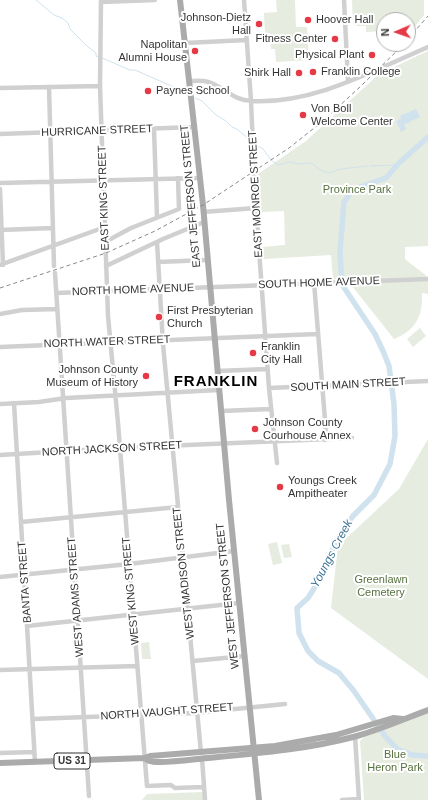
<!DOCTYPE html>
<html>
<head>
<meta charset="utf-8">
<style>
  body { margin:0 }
  #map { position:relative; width:428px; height:800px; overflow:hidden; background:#fff; font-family:Helvetica,sans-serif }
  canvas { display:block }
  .north { position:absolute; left:376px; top:12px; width:40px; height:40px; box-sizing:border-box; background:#fff; border:1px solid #adadad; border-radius:50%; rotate:268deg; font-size:11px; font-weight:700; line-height:16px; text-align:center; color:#333 }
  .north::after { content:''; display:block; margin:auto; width:14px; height:18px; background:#e63946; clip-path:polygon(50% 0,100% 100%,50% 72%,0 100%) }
</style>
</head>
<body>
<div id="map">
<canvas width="428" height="800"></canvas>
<div class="north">N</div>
</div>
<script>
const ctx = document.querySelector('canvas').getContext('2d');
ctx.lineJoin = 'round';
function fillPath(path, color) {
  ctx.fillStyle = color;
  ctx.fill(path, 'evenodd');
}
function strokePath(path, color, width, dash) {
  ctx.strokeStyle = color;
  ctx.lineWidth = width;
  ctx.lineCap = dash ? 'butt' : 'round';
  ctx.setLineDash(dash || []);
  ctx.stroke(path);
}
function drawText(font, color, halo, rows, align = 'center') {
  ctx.font = font + ' Helvetica,sans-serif';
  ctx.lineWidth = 4;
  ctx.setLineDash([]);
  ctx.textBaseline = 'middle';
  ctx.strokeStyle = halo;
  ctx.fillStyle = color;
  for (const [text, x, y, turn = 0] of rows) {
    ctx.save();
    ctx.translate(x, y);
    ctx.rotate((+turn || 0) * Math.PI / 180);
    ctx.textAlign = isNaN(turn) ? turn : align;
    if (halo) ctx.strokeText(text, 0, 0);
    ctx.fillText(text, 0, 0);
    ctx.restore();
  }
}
const green = new Path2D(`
  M 276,0 L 295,0 L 296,27 L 307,27 L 309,60 L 276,62 L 275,49 L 271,49 L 270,33 L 265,34 L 264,13 L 277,12 Z
  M 352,0 L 424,0 L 424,15 L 412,30 L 408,30 L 408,20 L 384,20 L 384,31 L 366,32 L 366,26 L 357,26 L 353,24 Z
  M 428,51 L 428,246 L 405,247 L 405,259 C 409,263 427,275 428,278 C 428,282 428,289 428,294 L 422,293 C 423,316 416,330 394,339 L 352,286 L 355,278 L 333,279 L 331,255 L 264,259 L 263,247 L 285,245 L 284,211 L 261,212 L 258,174 L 306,141 L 379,74 Z
  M 420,328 L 426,336 L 413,347 L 407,339 Z
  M 428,439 L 428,679 L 331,608 L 338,546 L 399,489 Z
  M 277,542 L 282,563 L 273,565 L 268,544 Z
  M 289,544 L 292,557 L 284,558 L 281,545 Z
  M 149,642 L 151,659 L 142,659 L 141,643 Z
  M 428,713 L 428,800 L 364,800 L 360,741 L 366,735 Z
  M 204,792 L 205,800 L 142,800 L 147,794 Z`);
const water = new Path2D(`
  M 416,109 L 420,117 L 409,122 L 409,123 L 407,124 L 407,123 L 404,124 L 406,129 L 401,132 L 396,121 L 401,119 L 400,116 Z`);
const stream = new Path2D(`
  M 36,0 L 54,15 L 62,18 L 68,23 L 70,29 L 87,46 L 96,53 L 96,56 L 99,57
  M 102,58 L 130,70 L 135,70 L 176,88 L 186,94
  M 195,98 L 202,101 L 216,115 L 226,121 L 232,127 L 237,129 L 251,141
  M 255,144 L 263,149 L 272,161 L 279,165 L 289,162 L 300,164 L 309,163 L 313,164 L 320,170 L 328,173 L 341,169 L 367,166
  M 370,166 L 394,165 L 399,163`);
const river = new Path2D(`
  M 428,137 L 399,163 L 386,178 L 360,187 L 351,192 L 344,202 L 340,252 L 341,272 L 343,286 L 375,334 L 383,351 L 389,366 L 394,404 L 395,436 L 390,464 L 374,495 L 353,516 L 341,533 L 330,554 L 325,571 L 308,598 L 297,608 L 299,633 L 308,651 L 318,661 L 339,673 L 354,691 L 385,736 L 397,749 L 412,755 L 428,756`);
const minor = new Path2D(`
  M 101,0 L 100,86 L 108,316 L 118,423 L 147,786 L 171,785 L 175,788 L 204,787
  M 244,0 L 251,101 L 255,194 L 269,388 L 277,463
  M 344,0 L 348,81
  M 101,2 L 155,0
  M 185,43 L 247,40
  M 189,81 C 195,81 202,80 208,82 C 224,87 234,101 252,101 C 314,104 372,71 428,47
  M 49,87 L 54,266
  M 0,88 L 100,86
  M 154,129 L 157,217
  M 0,134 L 195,127
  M 0,183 L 200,178
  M 0,189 L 3,265
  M 203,212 L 256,208
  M 0,230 L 53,228
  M 105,242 L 131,228 L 179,209 L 178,178
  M 157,242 L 163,344 L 201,753
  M 158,262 L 207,260
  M 0,265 L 105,227
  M 106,266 L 163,239 L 204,222
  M 55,273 L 89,796
  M 314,282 L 325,420 L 326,436 L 325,440
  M 56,293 L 428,279
  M 0,314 L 22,310 L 57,309
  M 0,347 L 317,334
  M 217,371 L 267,369
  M 269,388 L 428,381
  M 14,403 L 35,762
  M 0,404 L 39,402 L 66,398 L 219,390
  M 221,411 L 271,409
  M 0,455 L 117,448 L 352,438
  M 21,522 L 178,507
  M 0,577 L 129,564 L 234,551
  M 27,626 L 239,603
  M 193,661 L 245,656
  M 0,670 L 137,666
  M 33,719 L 195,713 L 285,704
  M 355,736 L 359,800
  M 0,753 L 34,752
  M 202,758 L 205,800
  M 342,800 L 359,799`);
const major = new Path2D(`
  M 180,0 L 203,205 L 229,500 L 259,800
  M 145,758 C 146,759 148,761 150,761 C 157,764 189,760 198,759 C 251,754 305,750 357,736 C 381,729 404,719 428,710
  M 0,763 L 145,758 L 150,756 L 275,746 L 336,735 L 393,718 L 403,719`);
const rail = new Path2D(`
  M 408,39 L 428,16
  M 0,288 L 106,253 L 155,231 L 203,205 L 289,148 L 323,121 L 361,86 L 404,44`);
const markers = [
  [308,20,4,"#e63946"],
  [259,24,4,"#e63946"],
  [335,39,4,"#e63946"],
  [195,51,4,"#e63946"],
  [372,55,4,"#e63946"],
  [313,72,4,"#e63946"],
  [299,73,4,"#e63946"],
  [148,91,4,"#e63946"],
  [303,115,4,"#e63946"],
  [159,317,4,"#e63946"],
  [253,353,4,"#e63946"],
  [146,376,4,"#e63946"],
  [255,429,4,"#e63946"],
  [280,487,4,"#e63946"]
];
const shields = [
  [72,761,36]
];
const shieldNames = [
  ["US 31",72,761]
];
const poiNames = [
  ["Johnson-Dietz",251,18,"right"],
  ["Hall",251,31,"right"],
  ["Hoover Hall",316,20],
  ["Fitness Center",327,39,"right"],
  ["Napolitan",187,45,"right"],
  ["Alumni House",187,58,"right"],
  ["Physical Plant",364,55,"right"],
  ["Franklin College",321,72],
  ["Shirk Hall",291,73,"right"],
  ["Paynes School",156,91],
  ["Von Boll",311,109],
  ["Welcome Center",311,122],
  ["First Presbyterian",167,311],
  ["Church",167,324],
  ["Franklin",261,347],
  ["City Hall",261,360],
  ["Johnson County",138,370,"right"],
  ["Museum of History",138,383,"right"],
  ["Johnson County",263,423],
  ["Courhouse Annex",263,436],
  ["Youngs Creek",288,481],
  ["Ampitheater",288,494]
];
const streetNames = [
  ["HURRICANE STREET",97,131,-2],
  ["EAST MONROE STREET",256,194,-93],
  ["EAST JEFFERSON STREET",191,196,-95],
  ["EAST KING STREET",104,198,-92],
  ["SOUTH HOME AVENUE",319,283,-2],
  ["NORTH HOME AVENUE",133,290,-2],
  ["NORTH WATER STREET",107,342,-2],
  ["SOUTH MAIN STREET",348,385,-3],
  ["NORTH JACKSON STREET",112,449,-3],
  ["WEST MADISON STREET",184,573,-96],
  ["BANTA STREET",25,582,-94],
  ["WEST KING STREET",131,591,-95],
  ["WEST JEFFERSON STREET",228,596,-96],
  ["WEST ADAMS STREET",76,597,-94],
  ["NORTH VAUGHT STREET",167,712,-4]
];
const parkNames = [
  ["Province Park",357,190],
  ["Greenlawn",381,580],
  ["Cemetery",381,593],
  ["Blue",395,755],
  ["Heron Park",395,768]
];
const waterNames = [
  ["Youngs Creek",332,554,-62]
];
const districtNames = [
  ["FRANKLIN",216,382]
];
fillPath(green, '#e6ecdf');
fillPath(water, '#cfe2ee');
strokePath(stream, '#cfe2ee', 1);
strokePath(river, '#cfe2ee', 5.5);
strokePath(minor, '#d0d0d0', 4.5);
strokePath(major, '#ababab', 6);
strokePath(rail, '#888', 1, [4, 3]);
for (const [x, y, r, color] of markers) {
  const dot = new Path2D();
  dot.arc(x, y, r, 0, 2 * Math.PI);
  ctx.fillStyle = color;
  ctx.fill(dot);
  strokePath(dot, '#fff', 1.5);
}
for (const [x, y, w] of shields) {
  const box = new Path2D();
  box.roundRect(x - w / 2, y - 8, w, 16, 3);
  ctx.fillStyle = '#fff';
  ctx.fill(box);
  strokePath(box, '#333', 1);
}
drawText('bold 10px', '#333', null, shieldNames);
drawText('11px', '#333', '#fff', poiNames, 'left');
drawText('11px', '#333', '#fff', streetNames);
drawText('11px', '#56703f', '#fff', parkNames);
drawText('italic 12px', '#3f7597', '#fff', waterNames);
ctx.letterSpacing = '1px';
drawText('bold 15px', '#000', '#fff', districtNames);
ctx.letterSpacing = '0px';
</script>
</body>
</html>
